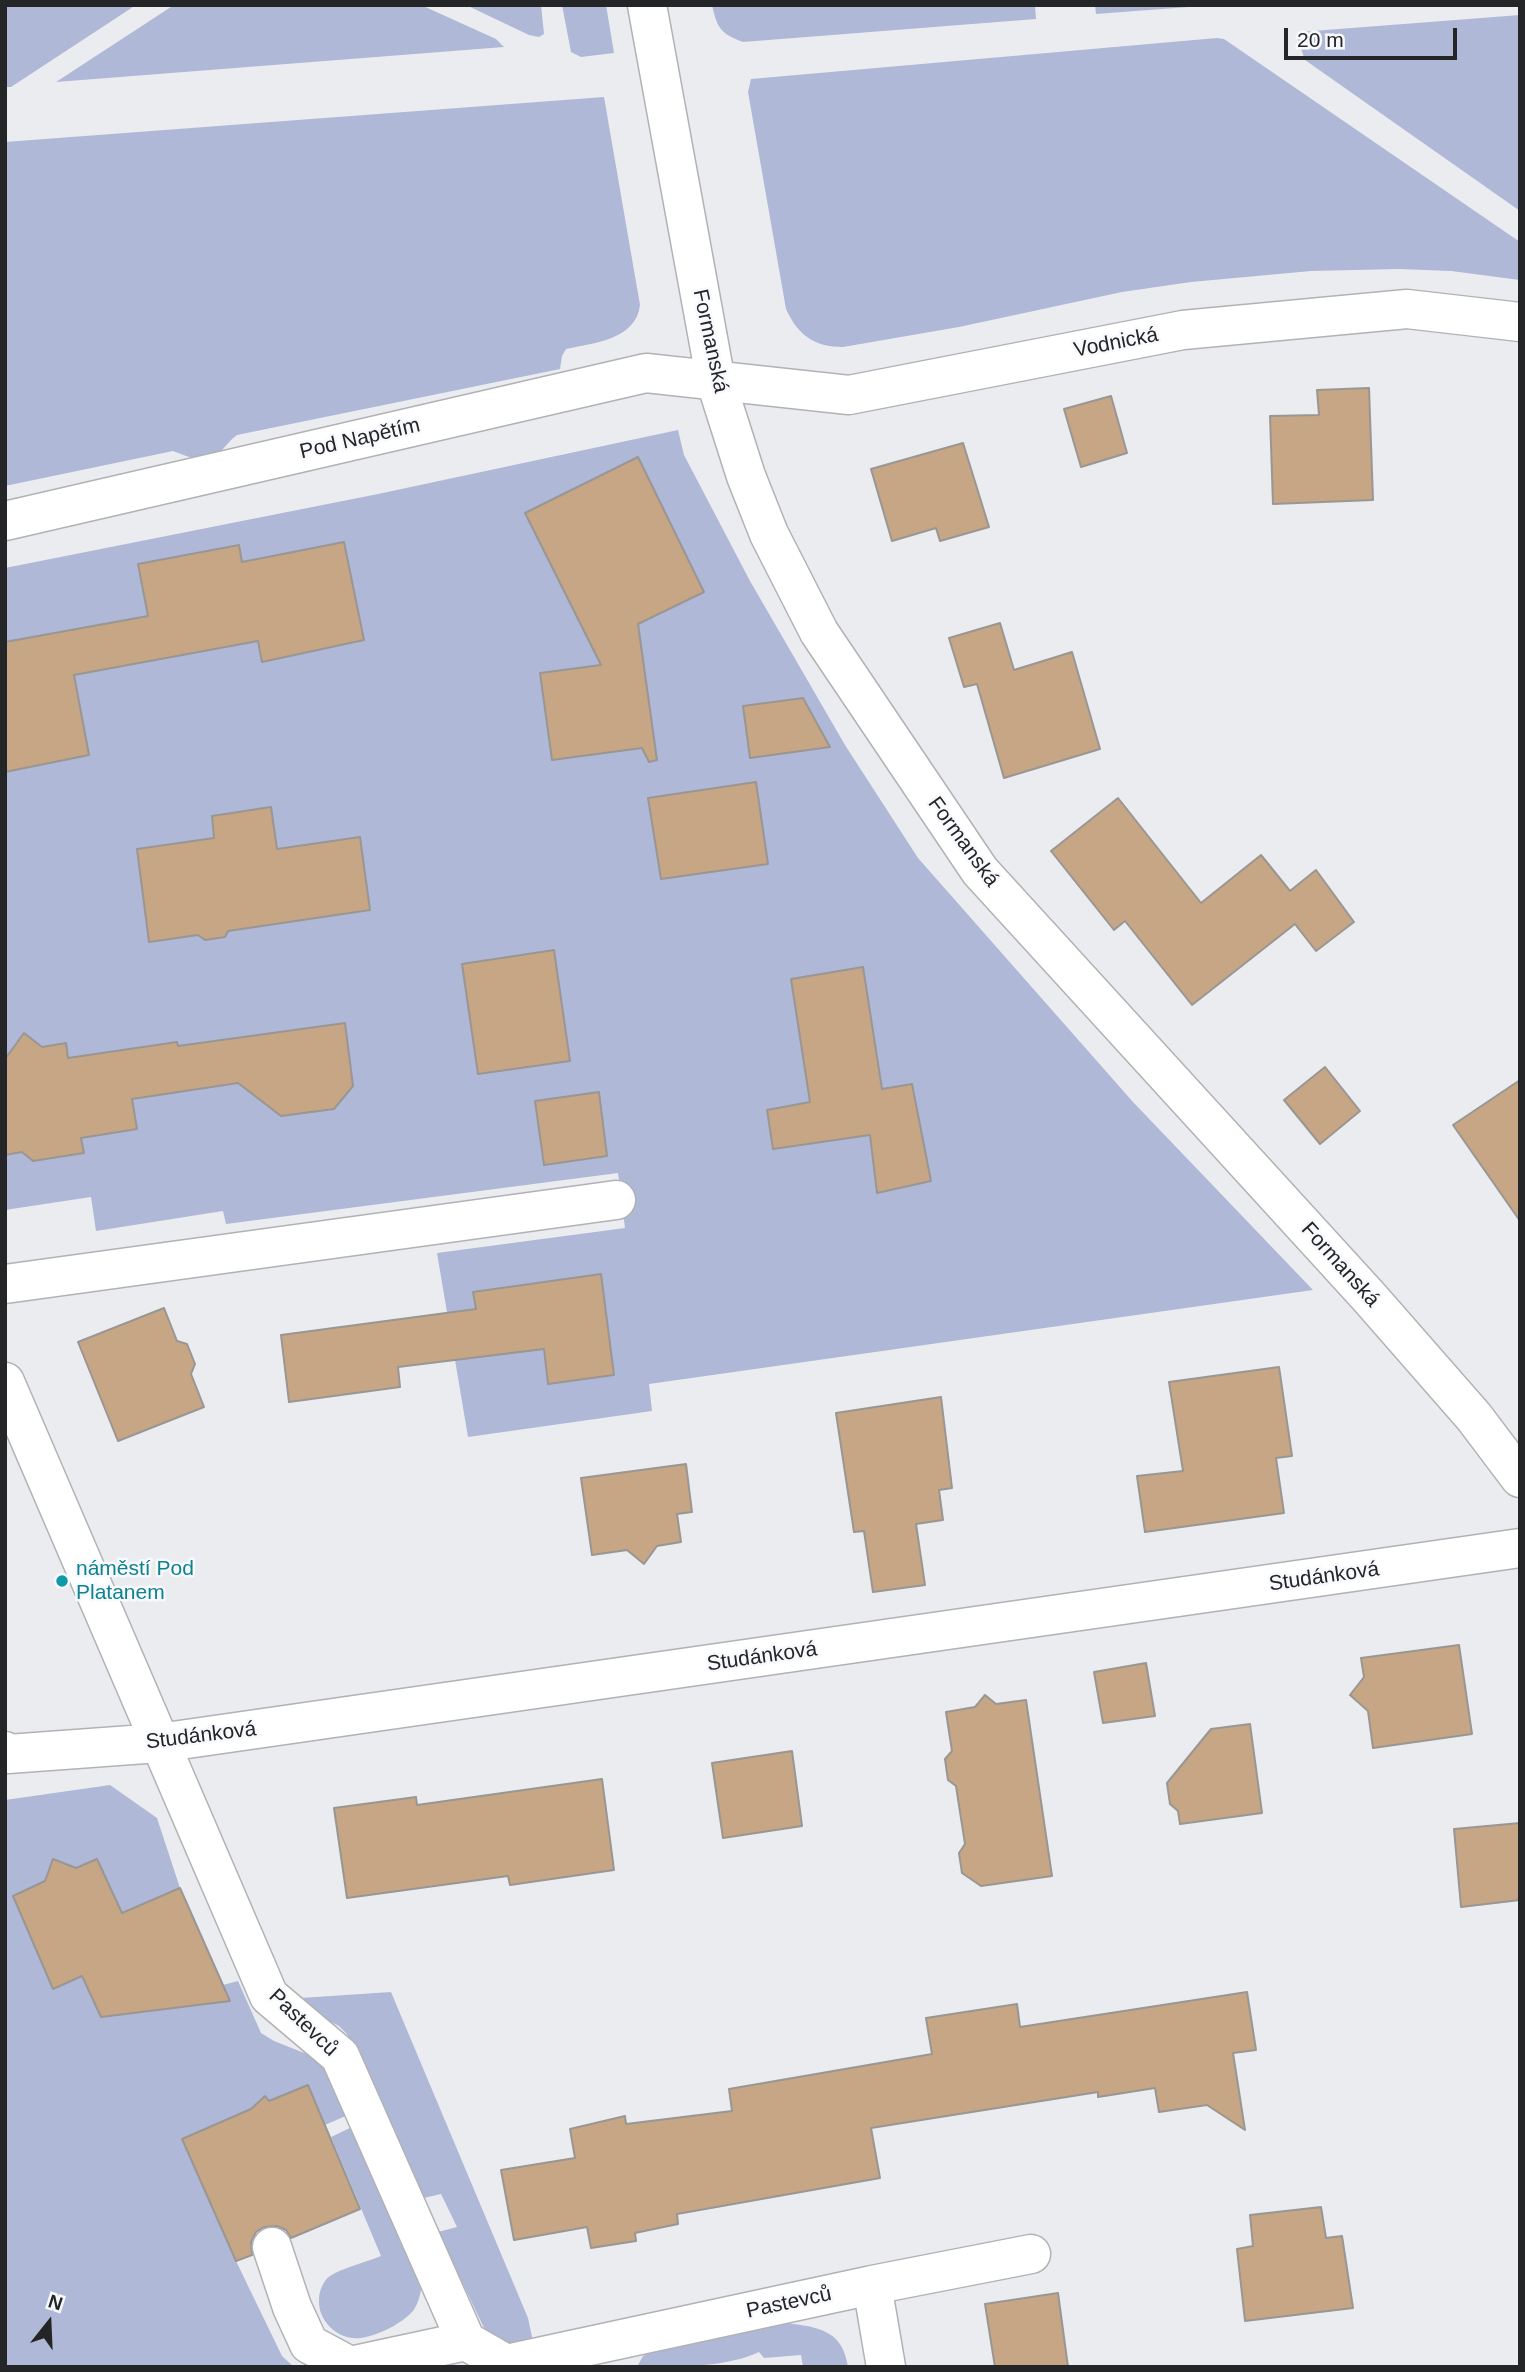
<!DOCTYPE html>
<html>
<head>
<meta charset="utf-8">
<style>
  body { margin:0 }
  #map { position:relative; width:1525px; height:2372px; overflow:hidden; background:#ebecf0; font-family:Helvetica,sans-serif }
  canvas { display:block }
  .frame { position:absolute; inset:0; border:7px solid #242526; pointer-events:none }
  .north { position:absolute; left:14px; top:2288px; width:70px; height:70px; -webkit-text-stroke:5px #f8f9fd; paint-order:stroke; rotate:18deg; font-size:19px; font-weight:700; line-height:28px; text-align:center; color:#242526 }
  .north::after { content:''; display:block; margin:auto; width:24px; height:32px; background:#242526; clip-path:polygon(50% 0,100% 100%,50% 72%,0 100%) }
  .scale { position:absolute; left:1284px; top:28px; width:173px; height:32px; box-sizing:border-box; border:4px solid #242526; border-top:0; padding-left:9px; font-size:21px; line-height:24px; white-space:nowrap; color:#242526; -webkit-text-stroke:5px #f8f9fd; paint-order:stroke }
</style>
</head>
<body>
<div id="map">
<canvas width="1525" height="2372"></canvas>
<div class="frame"></div>
<div class="north">N</div>
<div class="scale">20 m</div>
</div>
<script>
const ctx = document.querySelector('canvas').getContext('2d');
ctx.lineJoin = 'round';
function fillPath(path, color) {
  ctx.fillStyle = color;
  ctx.fill(path, 'evenodd');
}
function strokePath(path, color, width, dash) {
  ctx.strokeStyle = color;
  ctx.lineWidth = width;
  ctx.lineCap = dash ? 'butt' : 'round';
  ctx.setLineDash(dash || []);
  ctx.stroke(path);
}
function drawText(font, color, halo, rows, align = 'center') {
  ctx.font = font + ' Helvetica,sans-serif';
  ctx.lineWidth = 5;
  ctx.setLineDash([]);
  ctx.textBaseline = 'middle';
  ctx.strokeStyle = halo;
  ctx.fillStyle = color;
  for (const [text, x, y, turn = 0] of rows) {
    ctx.save();
    ctx.translate(x, y);
    ctx.rotate((+turn || 0) * Math.PI / 180);
    ctx.textAlign = isNaN(turn) ? turn : align;
    if (halo) ctx.strokeText(text, 0, 0);
    ctx.fillText(text, 0, 0);
    ctx.restore();
  }
}
const green = new Path2D(`
  M 5,5 L 136,5 L 11,87 L 5,87 Z
  M 174,5 L 421,5 L 496,39 L 504,47 L 56,82 Z
  M 466,5 L 541,5 L 544,34 L 539,37 L 529,35 Z
  M 562,5 L 606,5 L 614,53 L 581,57 L 571,52 Z
  M 712,5 L 1035,5 L 1036,19 L 743,42 C 721,34 717,28 712,5 Z
  M 1095,5 L 1215,5 L 1096,14 Z
  M 1520,15 L 1520,211 L 1305,60 L 1298,40 L 1300,32 Z
  M 1217,38 L 1224,39 L 1520,242 L 1520,280 L 1451,271 L 1399,269 L 1311,271 L 1191,282 L 1122,292 L 959,327 L 843,347 C 814,347 798,335 786,309 L 748,92 L 751,79 Z
  M 604,97 L 640,305 C 636,340 593,343 566,349 L 562,356 L 560,369 L 237,435 C 230,440 227,445 221,451 C 208,466 189,457 173,451 L 5,486 L 5,142 Z
  M 678,430 L 684,455 L 750,581 L 845,745 L 918,858 L 1133,1102 L 1313,1290 L 649,1384 L 652,1411 L 468,1437 L 437,1253 L 625,1228 L 618,1173 L 226,1224 L 223,1211 L 96,1231 L 91,1197 L 5,1210 L 5,568 L 378,494 Z
  M 110,1785 L 157,1818 L 180,1888 L 122,1913 L 97,1859 L 74,1869 L 51,1867 L 46,1878 L 47,1880 L 13,1896 L 53,1989 L 82,1976 L 102,2017 L 229,2001 L 223,1985 L 238,1981 L 261,2033 L 274,2041 L 322,2060 L 350,2114 L 325,2125 L 307,2085 L 269,2101 L 265,2097 L 251,2109 L 183,2139 L 236,2261 L 282,2356 L 294,2367 L 5,2367 L 5,1800 Z
  M 391,1992 L 528,2318 L 534,2346 L 516,2351 L 486,2332 L 438,2232 L 457,2227 L 441,2194 L 424,2198 L 347,2034 L 339,2026 L 319,2016 L 301,1998 Z
  M 354,2126 L 422,2285 C 420,2295 418,2307 410,2314 C 399,2325 376,2336 361,2338 C 339,2341 318,2322 319,2300 C 319,2291 323,2281 330,2276 C 342,2268 367,2262 381,2256 L 331,2137 Z
  M 786,2323 C 818,2327 843,2330 848,2367 L 803,2367 L 801,2355 L 764,2358 L 759,2352 C 725,2368 675,2367 637,2367 L 643,2356 L 659,2349 Z`);
const building = new Path2D(`
  M 1369,388 L 1373,500 L 1273,504 L 1270,416 L 1319,415 L 1317,390 Z
  M 1111,396 L 1127,453 L 1081,467 L 1064,409 Z
  M 963,443 L 989,527 L 940,541 L 936,528 L 892,541 L 871,469 Z
  M 638,457 L 704,592 L 638,624 L 657,760 L 649,762 L 642,748 L 552,760 L 540,673 L 601,665 L 525,513 Z
  M 344,542 L 364,640 L 262,662 L 258,641 L 74,675 L 89,755 L 5,772 L 5,642 L 148,616 L 138,564 L 239,545 L 242,562 Z
  M 1000,623 L 1014,670 L 1072,652 L 1100,749 L 1004,778 L 977,684 L 964,687 L 949,638 Z
  M 803,698 L 830,747 L 750,758 L 743,706 Z
  M 756,782 L 768,864 L 661,879 L 648,798 Z
  M 1118,798 L 1201,903 L 1261,855 L 1290,891 L 1316,870 L 1354,922 L 1316,951 L 1295,924 L 1192,1005 L 1125,921 L 1114,930 L 1051,851 Z
  M 271,807 L 277,849 L 360,837 L 370,910 L 228,931 L 225,937 L 205,940 L 198,935 L 149,942 L 137,849 L 214,838 L 212,816 Z
  M 554,950 L 570,1061 L 478,1074 L 462,964 Z
  M 863,967 L 882,1089 L 912,1084 L 931,1181 L 877,1193 L 870,1135 L 773,1149 L 767,1110 L 810,1102 L 791,979 Z
  M 345,1023 L 353,1086 L 334,1109 L 281,1116 L 238,1083 L 132,1099 L 137,1129 L 81,1138 L 84,1153 L 33,1161 L 22,1152 L 5,1155 L 5,1059 L 24,1033 L 42,1047 L 66,1043 L 68,1058 L 177,1042 L 178,1046 Z
  M 1325,1067 L 1360,1111 L 1320,1144 L 1284,1100 Z
  M 1520,1080 L 1520,1221 L 1453,1125 Z
  M 599,1092 L 607,1156 L 544,1165 L 535,1101 Z
  M 601,1274 L 614,1375 L 548,1384 L 544,1349 L 398,1367 L 400,1387 L 289,1402 L 281,1335 L 476,1309 L 473,1292 Z
  M 164,1308 L 177,1341 L 187,1344 L 195,1364 L 191,1374 L 204,1407 L 118,1441 L 78,1342 Z
  M 1279,1367 L 1292,1456 L 1276,1458 L 1284,1513 L 1145,1532 L 1137,1476 L 1183,1471 L 1169,1382 Z
  M 941,1397 L 952,1488 L 939,1490 L 943,1520 L 916,1524 L 925,1585 L 873,1592 L 864,1531 L 854,1532 L 836,1413 Z
  M 686,1464 L 692,1512 L 677,1514 L 681,1542 L 657,1546 L 644,1564 L 627,1550 L 592,1555 L 581,1478 Z
  M 1459,1645 L 1472,1734 L 1373,1748 L 1368,1711 L 1350,1695 L 1364,1677 L 1361,1658 Z
  M 1146,1663 L 1155,1716 L 1103,1723 L 1094,1672 Z
  M 985,1695 L 996,1704 L 1026,1700 L 1052,1876 L 981,1886 L 962,1873 L 959,1853 L 965,1844 L 956,1786 L 948,1780 L 945,1759 L 952,1751 L 946,1712 L 975,1707 Z
  M 1250,1724 L 1262,1813 L 1180,1824 L 1178,1811 L 1170,1804 L 1167,1783 L 1211,1729 Z
  M 792,1751 L 802,1826 L 723,1838 L 712,1763 Z
  M 602,1779 L 614,1870 L 510,1885 L 508,1876 L 347,1898 L 334,1808 L 416,1797 L 417,1805 Z
  M 1520,1823 L 1520,1900 L 1461,1907 L 1454,1829 Z
  M 53,1859 L 76,1868 L 97,1859 L 122,1913 L 180,1888 L 230,2001 L 101,2017 L 82,1976 L 53,1989 L 13,1896 L 45,1881 Z
  M 1247,1992 L 1256,2050 L 1233,2053 L 1245,2130 L 1207,2105 L 1159,2112 L 1155,2088 L 1098,2097 L 1098,2092 L 871,2128 L 880,2178 L 677,2214 L 678,2224 L 635,2233 L 636,2241 L 591,2248 L 587,2227 L 514,2240 L 501,2170 L 575,2158 L 570,2129 L 625,2116 L 626,2124 L 732,2111 L 729,2089 L 932,2054 L 926,2018 L 1017,2004 L 1020,2027 Z
  M 308,2085 L 360,2209 L 291,2238 L 286,2230 L 277,2226 L 264,2227 L 256,2232 L 251,2242 L 252,2255 L 236,2261 L 182,2139 L 251,2109 L 265,2096 L 269,2101 Z
  M 1321,2207 L 1326,2238 L 1342,2236 L 1353,2308 L 1245,2321 L 1237,2249 L 1253,2246 L 1250,2215 Z
  M 1058,2293 L 1068,2367 L 995,2367 L 985,2304 Z`);
const minor = new Path2D(`
  M 647,5 L 716,382 L 746,476 L 769,534 L 819,632 L 980,871 L 1369,1297 L 1474,1417 L 1520,1478
  M 5,521 L 646,373 L 849,395 L 1183,330 L 1407,309 L 1520,322
  M 5,1284 L 616,1200
  M 5,1382 L 269,1996 L 340,2056 L 466,2341
  M 5,1751 L 8,1754 L 159,1743 L 1520,1548
  M 272,2247 L 292,2307 L 309,2344 L 350,2366 L 466,2341 L 506,2364 L 872,2285 L 886,2367
  M 872,2285 L 1031,2254`);
const markers = [
  [62,1581,7,"#0f9aa8"]
];
const streetNames = [
  ["Formanská",710,341,78],
  ["Vodnická",1116,343,-11],
  ["Pod Napětím",360,439,-13],
  ["Formanská",963,842,54],
  ["Formanská",1340,1265,48],
  ["Studánková",1324,1577,-8],
  ["Studánková",762,1657,-8],
  ["Studánková",201,1736,-7],
  ["Pastevců",303,2023,44],
  ["Pastevců",789,2303,-12]
];
const cultureNames = [
  ["náměstí Pod",76,1569],
  ["Platanem",76,1593]
];
fillPath(green, '#b0b8d8');
fillPath(building, '#c6a684');
strokePath(building, '#999693', 2);
strokePath(minor, '#b1b2b6', 41);
strokePath(minor, '#fff', 38);
for (const [x, y, r, color] of markers) {
  const dot = new Path2D();
  dot.arc(x, y, r, 0, 2 * Math.PI);
  ctx.fillStyle = color;
  ctx.fill(dot);
  strokePath(dot, '#f8f9fd', 2.5);
}
drawText('21px', '#242526', '#f8f9fd', streetNames);
drawText('21px', '#0d838f', '#f8f9fd', cultureNames, 'left');
</script>
</body>
</html>
